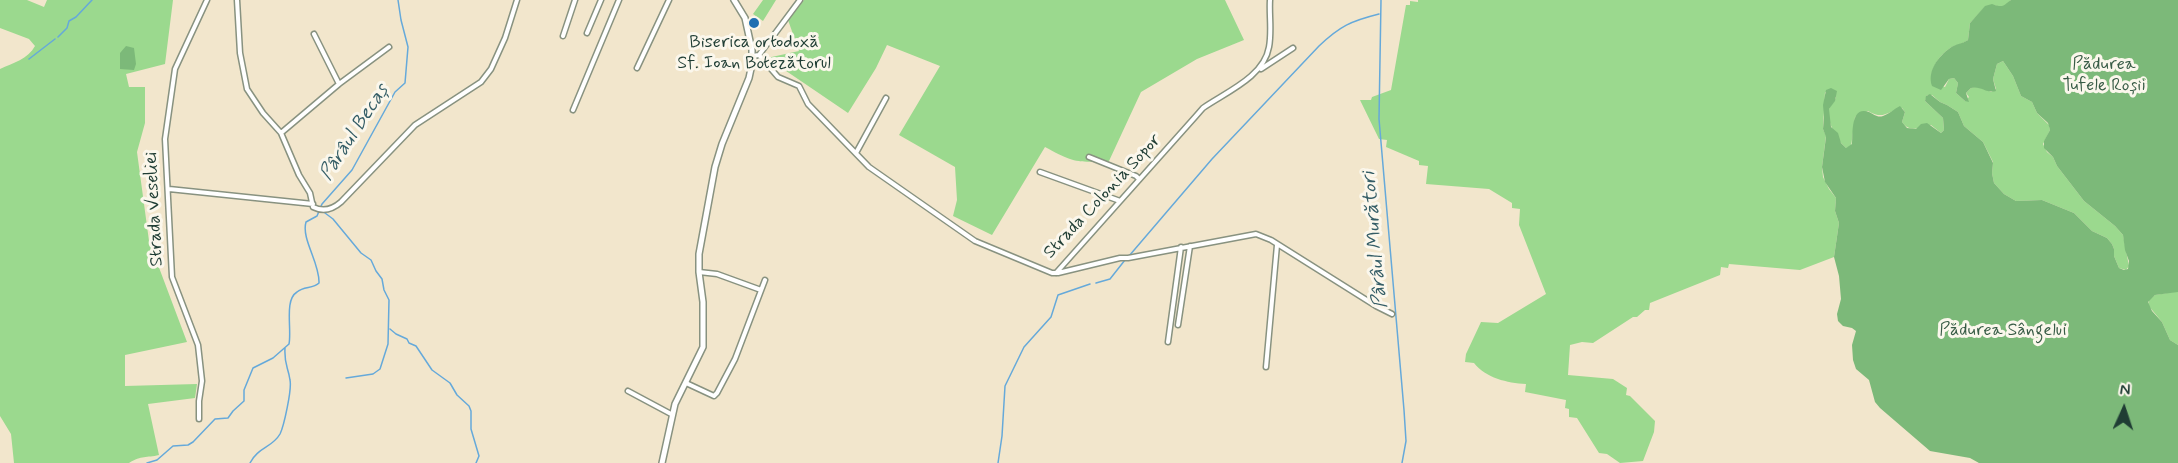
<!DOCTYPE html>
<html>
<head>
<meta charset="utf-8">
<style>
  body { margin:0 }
  #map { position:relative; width:2178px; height:463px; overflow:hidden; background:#f2e6cc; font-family:Mynerve,sans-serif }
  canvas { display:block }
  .north { position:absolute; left:2094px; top:379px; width:60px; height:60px; -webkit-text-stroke:4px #fbf7ec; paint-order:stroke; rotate:3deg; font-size:16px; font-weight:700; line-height:24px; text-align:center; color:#1f3d34 }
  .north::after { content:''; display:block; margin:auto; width:21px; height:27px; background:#1f3d34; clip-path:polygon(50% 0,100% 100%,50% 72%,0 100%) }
</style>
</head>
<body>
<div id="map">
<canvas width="2178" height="463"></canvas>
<div class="north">N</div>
</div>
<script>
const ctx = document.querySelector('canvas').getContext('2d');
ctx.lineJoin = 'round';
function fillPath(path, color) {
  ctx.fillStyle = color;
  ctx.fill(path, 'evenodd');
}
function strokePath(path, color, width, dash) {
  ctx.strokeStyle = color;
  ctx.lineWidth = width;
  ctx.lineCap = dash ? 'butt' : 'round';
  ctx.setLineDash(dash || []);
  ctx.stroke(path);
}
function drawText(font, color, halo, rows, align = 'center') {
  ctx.font = font + ' Mynerve,sans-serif';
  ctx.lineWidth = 6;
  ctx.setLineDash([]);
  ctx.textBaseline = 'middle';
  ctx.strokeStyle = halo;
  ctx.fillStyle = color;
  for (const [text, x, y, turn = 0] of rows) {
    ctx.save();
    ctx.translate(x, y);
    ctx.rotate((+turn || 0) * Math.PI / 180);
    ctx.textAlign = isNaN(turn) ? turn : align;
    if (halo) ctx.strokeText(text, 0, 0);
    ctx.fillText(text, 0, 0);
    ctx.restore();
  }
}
const green = new Path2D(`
  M 0,0 L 27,0 L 44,7 L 47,0 L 173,0 L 165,64 L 126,74 L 129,87 L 145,87 L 145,123 L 137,152 L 149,241 L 187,342 L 125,355 L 125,386 L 197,384 L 195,398 L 148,404 L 159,455 C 146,458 142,455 129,463 L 14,463 L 11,434 L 0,416 L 0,69 C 13,63 28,59 35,46 L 29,39 L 0,28 Z
  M 763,0 L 776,0 L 763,21 L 753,14 Z
  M 804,0 L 1225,0 L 1244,40 L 1197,59 L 1141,92 L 1109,161 C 1076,163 1073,162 1045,147 L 992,235 L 953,216 L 957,200 L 955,167 L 899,135 L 940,66 L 887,45 L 876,68 L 848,113 L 767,58 L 799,51 L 788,20 Z
  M 1418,0 L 2011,0 L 2004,7 L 1999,7 L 1995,5 L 1984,8 L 1970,23 L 1968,40 C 1963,44 1955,45 1950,48 C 1939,56 1930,68 1931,82 L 1945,87 L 1949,79 L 1954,78 L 1958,83 L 1956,93 L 1965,101 L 1969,97 L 1966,93 L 1971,88 L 1978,86 L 1991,92 L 1996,89 L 1993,79 L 1997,64 L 2003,61 L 2013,76 L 2021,96 L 2032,102 L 2037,113 L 2049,125 L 2050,130 L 2043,144 L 2047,152 L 2053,157 L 2057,166 L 2084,201 L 2115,226 L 2123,235 L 2129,266 L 2126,270 L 2119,268 L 2114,256 L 2114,249 L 2112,244 L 2107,238 L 2092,231 L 2074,213 L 2042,200 L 2016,201 L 2004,194 L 1994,183 L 1992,173 L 1993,162 L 1983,142 L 1964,126 L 1958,112 L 1947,105 L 1940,102 L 1932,95 L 1927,95 L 1925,101 L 1943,118 L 1944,130 L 1941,133 L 1931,125 C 1919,128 1910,133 1902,122 L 1905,112 L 1902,108 C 1886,112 1884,120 1868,111 L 1855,117 L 1851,147 L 1846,148 C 1838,141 1826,122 1829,109 C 1830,105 1835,101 1836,97 L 1825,92 L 1823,129 L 1826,136 L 1822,167 L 1823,177 L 1829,189 L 1836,198 L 1835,211 L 1839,223 L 1834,257 L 1800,270 L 1729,264 L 1728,268 L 1721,267 L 1720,275 L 1650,303 L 1649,310 L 1645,310 L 1637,317 L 1633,317 L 1593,343 L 1582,342 L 1570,345 L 1568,375 L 1613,379 L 1627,388 L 1626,395 L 1630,396 L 1655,421 L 1654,432 L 1643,461 L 1620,463 L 1607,454 L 1599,453 L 1577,418 L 1569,417 L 1569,409 L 1565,408 L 1566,400 L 1525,392 L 1526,384 C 1507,383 1486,378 1474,363 L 1465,362 L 1466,354 L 1481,322 L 1498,323 L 1546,294 L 1519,225 L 1520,209 L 1512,208 L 1512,203 L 1489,189 L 1426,184 L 1428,166 L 1419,165 L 1419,161 L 1386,147 L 1387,140 L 1379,139 L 1360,100 L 1371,100 L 1372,97 L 1391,90 L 1406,5 L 1410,5 L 1410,1 L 1418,2 Z
  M 2173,292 L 2178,292 L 2178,345 L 2170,340 L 2162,322 L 2148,305 L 2149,300 L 2155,295 Z`);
const forest = new Path2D(`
  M 2011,0 L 2178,0 L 2178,292 L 2155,295 L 2148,302 L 2152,311 L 2162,322 L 2170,340 L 2178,345 L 2178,463 L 1979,463 L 1970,458 L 1930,451 L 1880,408 L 1875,402 L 1869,380 L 1856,369 L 1853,360 L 1852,345 L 1856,331 L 1852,328 L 1843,326 L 1838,321 L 1837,314 L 1841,299 L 1839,276 L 1834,257 L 1839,223 L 1835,211 L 1836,198 L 1825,182 L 1822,167 L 1826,137 L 1823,129 L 1824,117 L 1823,105 L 1826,90 L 1831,88 L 1837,91 L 1835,101 L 1829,109 L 1831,127 L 1838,133 L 1841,143 L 1846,148 L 1852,144 C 1853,135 1850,105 1869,112 C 1874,114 1877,118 1883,116 C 1889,114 1894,109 1900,106 L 1905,112 L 1902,122 L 1907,128 L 1916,129 L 1921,124 L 1927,123 L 1941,133 L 1944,130 L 1943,118 L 1925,101 L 1926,96 L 1930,94 L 1940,102 L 1947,105 L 1958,112 L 1964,126 L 1983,142 L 1993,163 L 1992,173 L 1994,183 L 2004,194 L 2016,201 L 2042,200 L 2074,213 L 2092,231 L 2107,238 L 2112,244 L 2114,249 L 2114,256 L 2119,268 L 2124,270 L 2128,269 L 2129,261 L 2125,250 L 2123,235 L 2115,226 L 2084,201 L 2057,166 L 2053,157 L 2044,148 L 2044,141 L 2050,130 L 2048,123 L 2037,113 L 2032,102 L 2021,96 L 2013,76 L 2003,61 L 1997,64 L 1993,79 L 1996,91 C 1987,94 1980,85 1971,88 L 1966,93 L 1969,102 L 1965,101 L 1956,93 L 1958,83 L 1954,78 L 1949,79 L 1941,90 L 1932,86 C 1927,71 1938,57 1950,48 C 1955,44 1962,44 1968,40 L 1970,23 L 1985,6 L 1992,4 C 2003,8 2003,6 2011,0 Z
  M 126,46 L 134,48 L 136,64 L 134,70 L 120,69 L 120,53 Z`);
const stream = new Path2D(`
  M 1381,0 L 1379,119 L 1404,410 L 1406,441 L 1402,463
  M 58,37 L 67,28 L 69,21 L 76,17 L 92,0
  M 29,59 L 55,39
  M 321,210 L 333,219 L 361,253 L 371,260 L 376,271 L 382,279 L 384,290 L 389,300 L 388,344 L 380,369 L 373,374 L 346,378
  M 1129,256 L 1212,159 L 1319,46 C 1340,26 1351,21 1379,14
  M 1096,283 L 1110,279 L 1125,260
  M 390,329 L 396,334 L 407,339 L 409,343 L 416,346 L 432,370 L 450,383 L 457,395 L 469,406 L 471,411 L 471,429 L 479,456 L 476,463
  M 147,463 L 157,460 L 173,446 L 188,445 L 193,442 L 215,419 L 228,418 L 233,411 L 244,401 L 244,390 L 253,368 L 273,358 L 289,344 C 292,329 284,300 297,292 C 304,286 313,289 319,283 C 320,263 301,239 306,222 L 317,216 L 322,204 L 352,170 L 395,92 L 405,83 L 408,47 L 401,20 L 398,0
  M 250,463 C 258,447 272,448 280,434 C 284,426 292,389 290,380 C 288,366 284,365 285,348
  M 998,463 L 1002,436 L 1005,386 L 1024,347 L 1051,317 L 1058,295 L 1090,284`);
const street = new Path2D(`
  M 237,0 L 240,53 L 247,89 L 263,113 L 281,133 L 299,175 L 310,193 L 313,207 C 323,212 333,209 341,202 L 415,125 L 481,82 L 491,69 L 505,38 L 517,0
  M 587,33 L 601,0
  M 314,34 L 339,84
  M 563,36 L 575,0
  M 759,55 L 800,0
  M 752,56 L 759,55 L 778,77 L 799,86 L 808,104 L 869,167 L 975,241 L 1052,273 L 1058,273 L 1120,258 L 1128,258 L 1256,234 L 1271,240 L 1376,306 L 1392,314
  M 637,68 L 669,0
  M 1261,69 L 1293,48
  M 573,110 L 619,0
  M 281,133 L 339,84 L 389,47
  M 856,153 L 886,98
  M 1089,157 L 1136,176 L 1139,179
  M 1040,172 L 1120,201
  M 169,189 L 313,204
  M 699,272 L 717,274 L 761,290
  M 1056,273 L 1196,116 L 1203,108 C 1226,92 1264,77 1269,47 C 1272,31 1269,15 1270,0
  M 1178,325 L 1190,246
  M 1168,342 L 1181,247
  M 1266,367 L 1277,245
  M 686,383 L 714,396 L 717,393 L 735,359 L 765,280
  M 628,391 L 671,414
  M 199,419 L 199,401 L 202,381 L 198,345 L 172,277 L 165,139 L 175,69 L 207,0`);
const secondary = new Path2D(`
  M 662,463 L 675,404 L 703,347 L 703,302 L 699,272 L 699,254 L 715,167 L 722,144 L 749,78 L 752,64 L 752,50 L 745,18 L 734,0`);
const markers = [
  [754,23,6,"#1f6fb2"]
];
const poiNames = [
  ["Biserica ortodoxă",754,43],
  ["Sf. Ioan Botezătorul",754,64]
];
const parkNames = [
  ["Pădurea",2104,65],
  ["Tufele Roșii",2104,86],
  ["Pădurea Sângelui",2003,331]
];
const streetNames = [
  ["Strada Colonia Sopor",1103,197,-47],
  ["Strada Veseliei",155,209,-93]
];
const waterNames = [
  ["Pârâul Becaș",355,133,-57],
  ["Pârâul Murători",1376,240,-95]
];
fillPath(green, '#9bd98e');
fillPath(forest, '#7cb979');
strokePath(stream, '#65a9da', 1.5);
strokePath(street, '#889280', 7);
strokePath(secondary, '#889280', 8);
strokePath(street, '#fff', 4);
strokePath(secondary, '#fff', 5);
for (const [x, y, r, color] of markers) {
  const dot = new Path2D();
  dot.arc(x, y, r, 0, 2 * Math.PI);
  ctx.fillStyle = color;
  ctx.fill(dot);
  strokePath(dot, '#fbf7ec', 2);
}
drawText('18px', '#1f3d34', '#fbf7ec', poiNames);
drawText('18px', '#385c46', '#fbf7ec', parkNames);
drawText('18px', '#1f3d34', '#fbf7ec', streetNames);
drawText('italic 20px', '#345d66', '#fbf7ec', waterNames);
</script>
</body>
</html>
